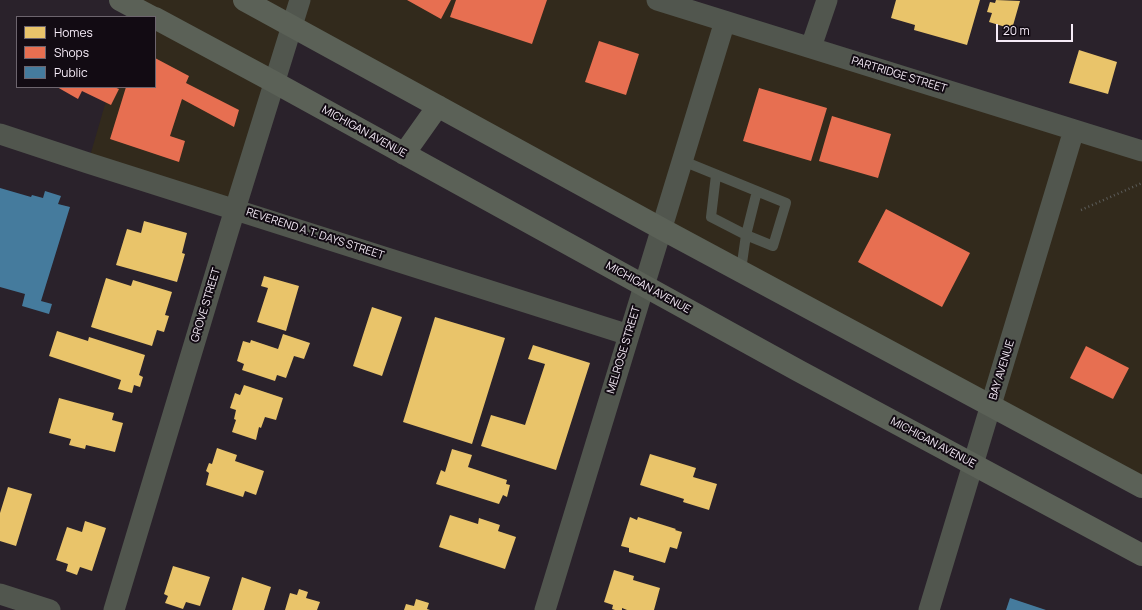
<!DOCTYPE html>
<html>
<head>
<meta charset="utf-8">
<style>
  body { margin:0 }
  #map { position:relative; width:1142px; height:610px; overflow:hidden; background:#2a222b; font-family:Manrope,sans-serif }
  canvas { display:block }
  .legend { position:absolute; left:16px; top:16px; width:140px; height:72px; box-sizing:border-box; background:#120b13; border:1px solid #6d656e; margin:0; padding:5px 7px; list-style:none; font-size:12px; color:#f5ebf7 }
  .legend li { display:flex; align-items:center; gap:8px; height:20px }
  .legend b { width:20px; border:1px solid #6d656e }
  .scale { position:absolute; left:996px; top:24px; width:77px; height:18px; box-sizing:border-box; border:2px solid #f5ebf7; border-top:0; padding-left:5px; font-size:12px; line-height:14px; white-space:nowrap; color:#f5ebf7; -webkit-text-stroke:3px #120b13; paint-order:stroke }
</style>
</head>
<body>
<div id="map">
<canvas width="1142" height="610"></canvas>
<ul class="legend">
<li><b style="height:11px;background:#e9c46a"></b>Homes</li>
<li><b style="height:11px;background:#e76f51"></b>Shops</li>
<li><b style="height:11px;background:#457b9d"></b>Public</li>
</ul>
<div class="scale">20 m</div>
</div>
<script>
const ctx = document.querySelector('canvas').getContext('2d');
ctx.lineJoin = 'round';
function fillPath(path, color) {
  ctx.fillStyle = color;
  ctx.fill(path, 'evenodd');
}
function strokePath(path, color, width, dash) {
  ctx.strokeStyle = color;
  ctx.lineWidth = width;
  ctx.lineCap = dash ? 'butt' : 'round';
  ctx.setLineDash(dash || []);
  ctx.stroke(path);
}
function drawText(font, color, halo, rows, align = 'center') {
  ctx.font = font + ' Manrope,sans-serif';
  ctx.lineWidth = 4;
  ctx.setLineDash([]);
  ctx.textBaseline = 'middle';
  ctx.strokeStyle = halo;
  ctx.fillStyle = color;
  for (const [text, x, y, turn = 0] of rows) {
    ctx.save();
    ctx.translate(x, y);
    ctx.rotate((+turn || 0) * Math.PI / 180);
    ctx.textAlign = isNaN(turn) ? turn : align;
    if (halo) ctx.strokeText(text, 0, 0);
    ctx.fillText(text, 0, 0);
    ctx.restore();
  }
}
const commercial = new Path2D(`
  M 137,0 L 649,0 L 1142,150 L 1142,487 L 292,26 L 235,209 L 88,163 L 110,87 L 155,87 L 155,17 Z`);
const homes = new Path2D(`
  M 896,0 L 980,0 L 967,45 L 914,30 L 915,25 L 891,18 Z
  M 996,0 L 1020,1 L 1012,29 L 989,22 L 992,13 L 987,12 L 990,2 L 995,3 Z
  M 1079,50 L 1117,62 L 1108,94 L 1069,83 Z
  M 144,221 L 187,233 L 182,253 L 185,254 L 177,282 L 116,265 L 127,229 L 141,233 Z
  M 264,276 L 299,286 L 286,331 L 257,322 L 268,288 L 261,286 Z
  M 106,278 L 131,286 L 133,280 L 172,292 L 165,315 L 169,316 L 164,332 L 157,330 L 152,346 L 91,327 Z
  M 372,307 L 402,317 L 382,376 L 353,366 Z
  M 435,317 L 505,338 L 472,444 L 403,422 Z
  M 57,331 L 88,341 L 89,337 L 145,355 L 139,375 L 143,377 L 140,387 L 134,385 L 132,393 L 118,389 L 121,380 L 49,356 Z
  M 283,334 L 310,343 L 304,359 L 294,356 L 286,378 L 277,375 L 275,381 L 242,370 L 244,364 L 237,361 L 243,341 L 250,343 L 251,340 L 278,349 Z
  M 533,345 L 590,363 L 556,470 L 481,446 L 491,415 L 525,425 L 545,364 L 528,359 Z
  M 244,385 L 283,398 L 276,420 L 265,417 L 261,428 L 259,427 L 256,440 L 232,432 L 236,420 L 234,419 L 236,410 L 230,408 L 235,393 L 240,395 Z
  M 59,398 L 114,413 L 112,420 L 123,423 L 115,452 L 86,445 L 85,449 L 69,445 L 71,439 L 49,433 Z
  M 217,448 L 237,455 L 235,461 L 264,471 L 256,495 L 245,491 L 243,497 L 206,485 L 209,473 L 206,471 L 209,463 L 212,464 Z
  M 452,449 L 472,455 L 468,467 L 507,480 L 506,484 L 510,485 L 507,497 L 503,495 L 499,504 L 436,484 L 441,470 L 445,472 Z
  M 650,454 L 696,468 L 693,477 L 717,484 L 709,510 L 683,502 L 684,499 L 640,485 Z
  M 8,487 L 32,494 L 16,546 L 0,541 L 0,513 Z
  M 450,515 L 478,524 L 479,518 L 500,525 L 498,531 L 516,537 L 505,569 L 439,547 Z
  M 630,517 L 637,520 L 638,517 L 676,529 L 675,530 L 682,532 L 677,549 L 670,547 L 665,563 L 629,552 L 629,548 L 621,546 Z
  M 85,521 L 106,528 L 92,571 L 80,567 L 77,575 L 66,571 L 68,564 L 56,560 L 67,527 L 82,532 Z
  M 173,566 L 210,577 L 200,606 L 186,602 L 183,609 L 165,603 L 168,596 L 164,594 Z
  M 614,570 L 634,576 L 633,580 L 660,588 L 654,610 L 627,610 L 622,608 L 622,610 L 615,610 L 612,609 L 613,605 L 604,602 Z
  M 242,577 L 271,587 L 264,610 L 232,610 Z
  M 299,589 L 308,592 L 306,598 L 320,602 L 317,610 L 285,610 L 290,593 L 297,595 Z
  M 416,599 L 429,603 L 427,609 L 430,610 L 404,610 L 406,604 L 414,606 Z`);
const shops = new Path2D(`
  M 407,0 L 451,0 L 441,19 Z
  M 456,0 L 547,0 L 532,44 L 450,17 Z
  M 599,41 L 639,54 L 626,95 L 585,82 Z
  M 155,58 L 189,76 L 186,83 L 239,110 L 234,127 L 182,99 L 170,136 L 185,141 L 179,162 L 110,139 L 126,87 L 155,87 Z
  M 57,87 L 114,87 L 119,89 L 111,105 L 82,91 L 78,99 Z
  M 759,88 L 827,108 L 811,161 L 743,141 Z
  M 832,116 L 891,134 L 878,178 L 819,161 Z
  M 886,209 L 970,253 L 942,307 L 858,262 Z
  M 1086,346 L 1129,368 L 1113,399 L 1070,378 Z`);
const public = new Path2D(`
  M 0,188 L 31,197 L 32,195 L 43,198 L 45,191 L 61,196 L 58,204 L 70,207 L 41,301 L 52,304 L 49,314 L 22,306 L 25,294 L 0,287 Z
  M 1010,598 L 1046,610 L 1006,610 Z`);
const path = new Path2D(`
  M 1081,210 L 1142,183`);
const service = new Path2D(`
  M 683,161 L 786,203 L 773,246 L 746,235 L 741,270
  M 716,175 L 711,217 L 746,235 L 757,191`);
const minor = new Path2D(`
  M 657,0 L 1142,151
  M 811,47 L 827,0
  M 0,134 L 88,163 L 629,335
  M 0,594 L 50,610
  M 114,610 L 228,232 L 300,0
  M 545,610 L 725,21
  M 929,610 L 1074,130`);
const secondary = new Path2D(`
  M 120,0 L 152,17
  M 244,0 L 662,229 L 1142,487
  M 155,18 L 274,82 L 799,371 L 1142,555
  M 404,154 L 438,106`);
const streetNames = [
  ["PARTRIDGE STREET",899,75,17],
  ["MICHIGAN AVENUE",364,132,29],
  ["REVEREND A.T. DAYS STREET",315,234,18],
  ["MICHIGAN AVENUE",648,288,29],
  ["GROVE STREET",206,305,-73],
  ["MELROSE STREET",624,350,-73],
  ["BAY AVENUE",1002,370,-73],
  ["MICHIGAN AVENUE",933,443,28]
];
fillPath(commercial, '#322a1c');
fillPath(homes, '#e9c46a');
fillPath(shops, '#e76f51');
fillPath(public, '#457b9d');
strokePath(path, '#5d5e5c', 2.5, [1, 3]);
strokePath(service, '#51564e', 10);
strokePath(minor, '#51564e', 21);
strokePath(secondary, '#5b6157', 22);
drawText('11px', '#f5ebf7', '#120b13', streetNames);
</script>
</body>
</html>
